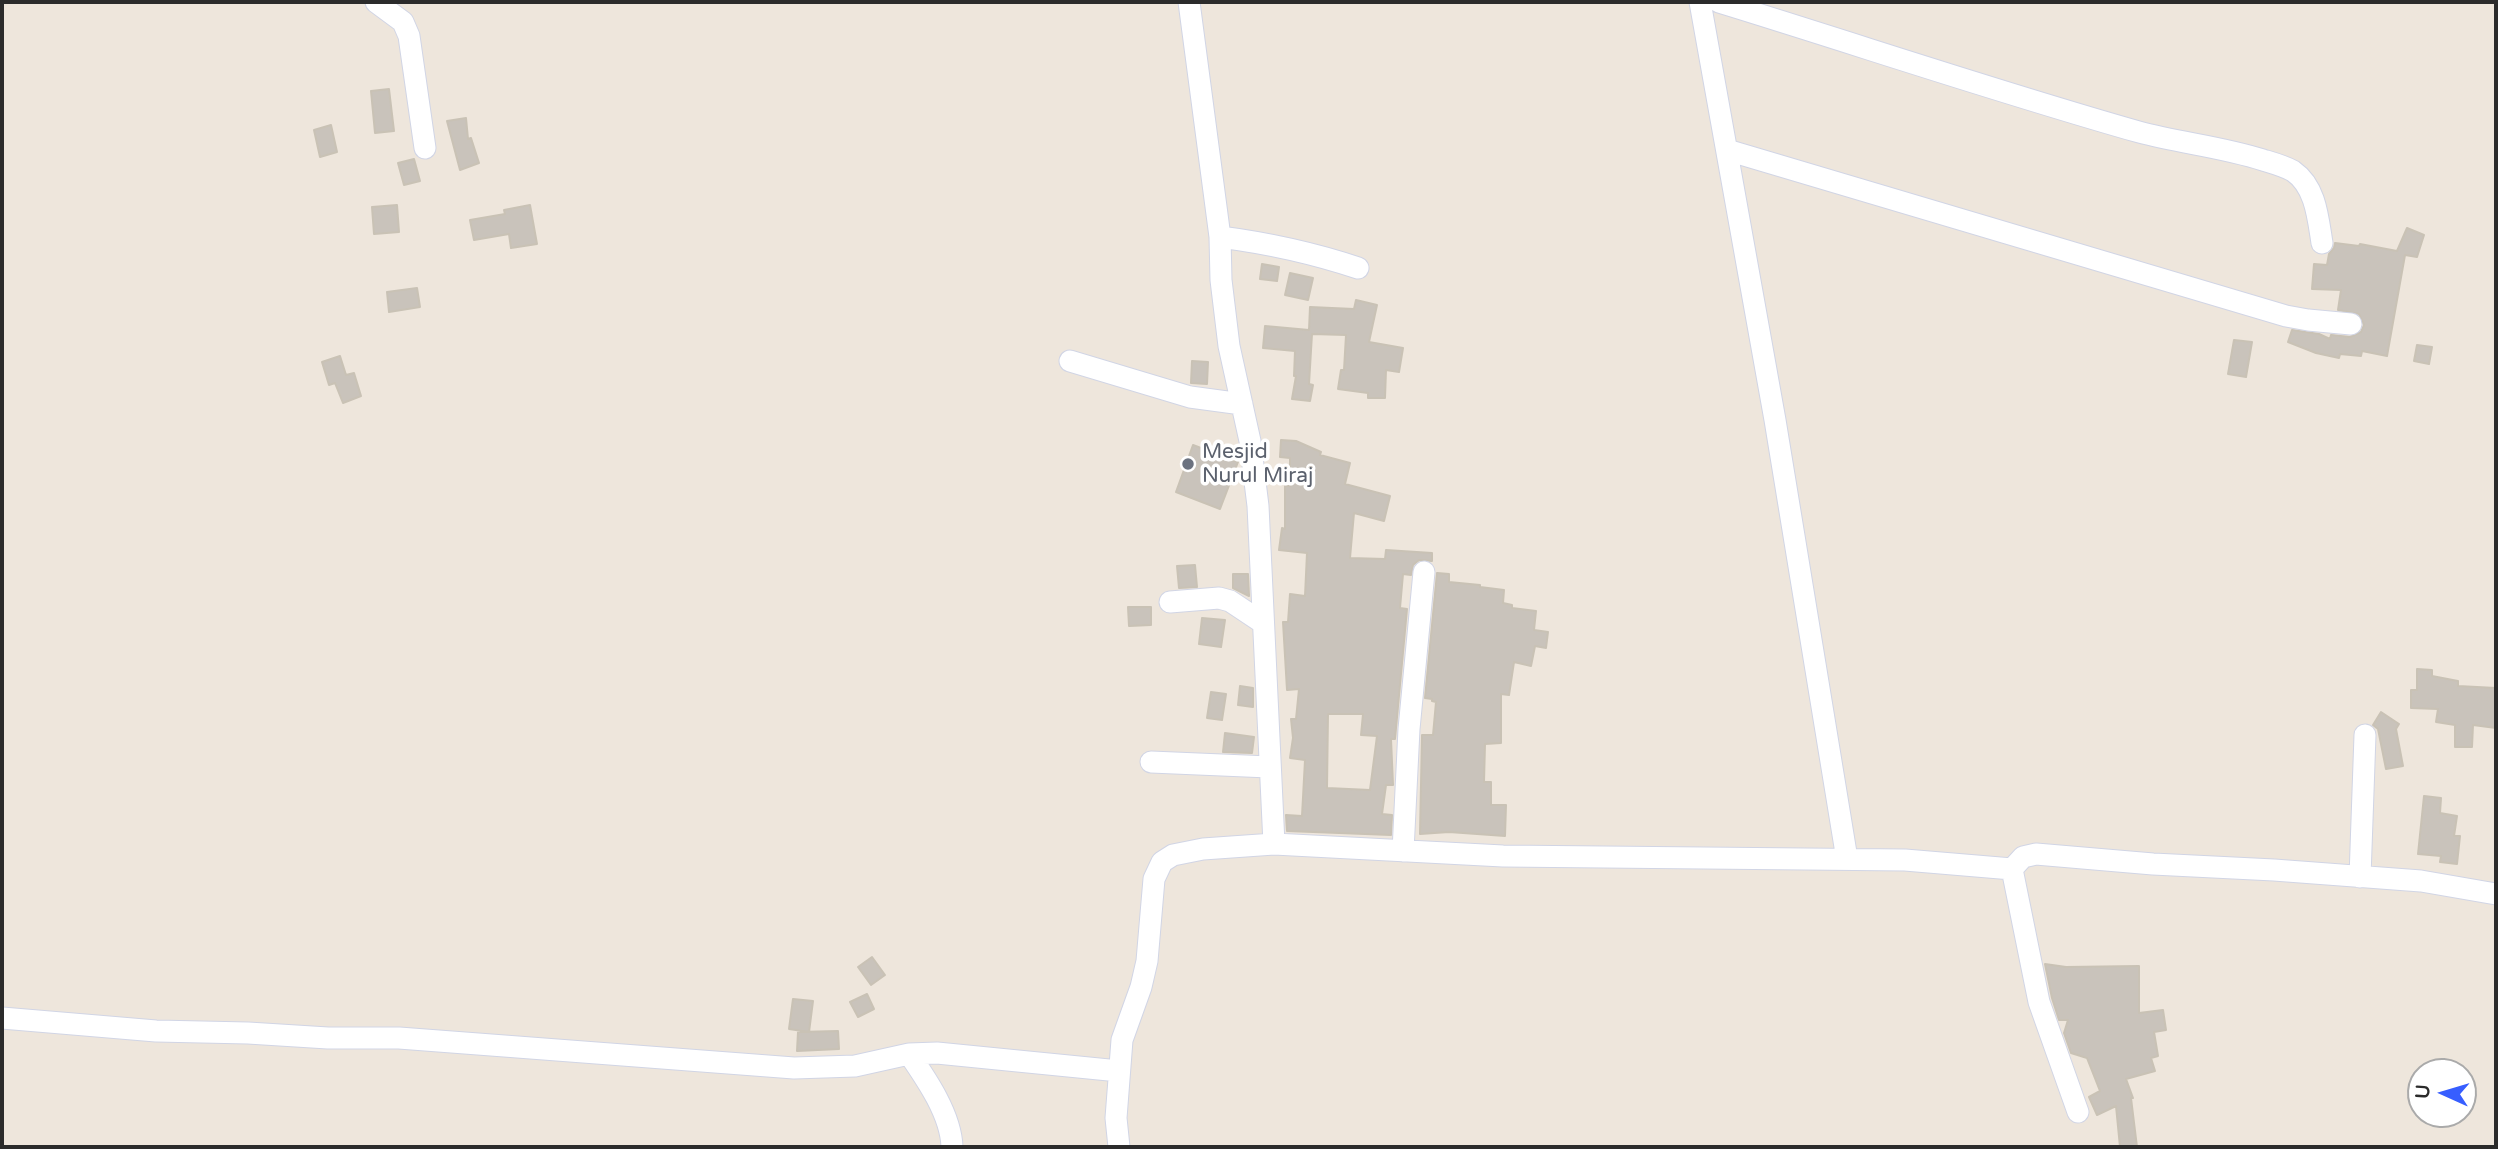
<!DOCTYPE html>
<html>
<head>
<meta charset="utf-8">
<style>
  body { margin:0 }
  #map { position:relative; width:2498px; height:1149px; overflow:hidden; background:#eee6dc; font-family:"Varela Round",sans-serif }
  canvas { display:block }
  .frame { position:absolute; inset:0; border:4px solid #2b2b2b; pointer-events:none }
  .north { position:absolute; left:2407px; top:1058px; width:70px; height:70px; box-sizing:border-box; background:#fff; border:2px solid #aaa; border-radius:50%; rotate:274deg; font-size:19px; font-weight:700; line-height:28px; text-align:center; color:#2b2b2b }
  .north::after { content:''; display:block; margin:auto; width:24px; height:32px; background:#375eff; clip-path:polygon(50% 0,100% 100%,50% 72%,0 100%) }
</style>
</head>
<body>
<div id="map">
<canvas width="2498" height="1149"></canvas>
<div class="frame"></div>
<div class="north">U</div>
</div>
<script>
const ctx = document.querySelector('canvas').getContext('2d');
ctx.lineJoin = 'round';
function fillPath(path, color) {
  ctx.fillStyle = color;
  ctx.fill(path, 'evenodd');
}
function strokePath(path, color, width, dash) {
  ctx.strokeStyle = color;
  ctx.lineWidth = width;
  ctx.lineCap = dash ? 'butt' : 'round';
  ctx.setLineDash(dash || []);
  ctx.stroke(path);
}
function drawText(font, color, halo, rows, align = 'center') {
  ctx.font = font + ' "Varela Round",sans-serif';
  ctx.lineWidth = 7;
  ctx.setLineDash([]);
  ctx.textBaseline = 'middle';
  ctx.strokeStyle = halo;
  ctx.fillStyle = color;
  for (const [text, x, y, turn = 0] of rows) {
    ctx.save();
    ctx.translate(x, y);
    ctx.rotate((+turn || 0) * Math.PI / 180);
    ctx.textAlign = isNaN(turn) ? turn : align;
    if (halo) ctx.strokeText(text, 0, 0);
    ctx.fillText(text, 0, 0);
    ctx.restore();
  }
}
const building = new Path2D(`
  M 389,89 L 394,131 L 375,133 L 371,91 Z
  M 466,118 L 468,139 L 471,138 L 479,163 L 460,170 L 447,121 Z
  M 331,125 L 337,152 L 320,157 L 314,130 Z
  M 414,159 L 420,181 L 404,185 L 398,163 Z
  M 397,205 L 399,232 L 374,234 L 372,207 Z
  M 530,205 L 537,244 L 511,248 L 509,234 L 474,240 L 470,220 L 505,214 L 504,210 Z
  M 2407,228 L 2424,235 L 2417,257 L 2405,255 L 2387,356 L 2362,351 L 2361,356 L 2340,354 L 2339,358 L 2316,353 L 2288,342 L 2292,330 L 2319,334 L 2330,339 L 2331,335 L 2350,337 L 2361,332 L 2364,325 L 2359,314 L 2338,310 L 2341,290 L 2312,289 L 2314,264 L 2327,265 L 2329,254 L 2334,248 L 2335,243 L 2359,246 L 2360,244 L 2397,251 Z
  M 1262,264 L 1279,267 L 1277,281 L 1260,279 Z
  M 1290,273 L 1313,278 L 1308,300 L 1285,295 Z
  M 417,288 L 420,307 L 389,312 L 387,292 Z
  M 1356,300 L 1377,305 L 1369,342 L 1403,348 L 1399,372 L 1386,370 L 1385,398 L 1368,398 L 1368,393 L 1338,389 L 1341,370 L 1344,370 L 1346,335 L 1312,334 L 1309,384 L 1313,385 L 1310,401 L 1292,399 L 1296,376 L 1294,376 L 1295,351 L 1263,348 L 1265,326 L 1309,330 L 1310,307 L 1354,309 Z
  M 2234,340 L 2252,342 L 2246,377 L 2228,374 Z
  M 2417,345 L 2432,347 L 2429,364 L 2414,361 Z
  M 340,356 L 346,375 L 354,373 L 361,396 L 343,403 L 335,383 L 329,385 L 322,362 Z
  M 1192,361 L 1208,362 L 1207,384 L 1191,383 Z
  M 1281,440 L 1296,441 L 1321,452 L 1320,455 L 1350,463 L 1345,484 L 1390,496 L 1384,521 L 1354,513 L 1350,558 L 1385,559 L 1386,550 L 1432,553 L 1432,561 L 1419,560 L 1413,565 L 1411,575 L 1403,574 L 1400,608 L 1407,609 L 1395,739 L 1391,739 L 1393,785 L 1386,785 L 1382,814 L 1392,815 L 1391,835 L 1287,831 L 1286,815 L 1302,816 L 1305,760 L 1290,758 L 1293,738 L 1291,719 L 1296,719 L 1299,689 L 1287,690 L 1283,622 L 1288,622 L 1290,594 L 1305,596 L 1307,553 L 1279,550 L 1282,528 L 1285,529 L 1285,486 L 1290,486 L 1290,458 L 1280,457 ZM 1328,714 L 1363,714 L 1361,735 L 1377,736 L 1370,790 L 1327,788 Z
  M 1193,445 L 1238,462 L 1220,509 L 1176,492 Z
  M 1195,565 L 1197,587 L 1179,588 L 1177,566 Z
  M 1437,573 L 1449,574 L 1449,582 L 1480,585 L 1480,587 L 1504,590 L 1503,603 L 1512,605 L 1512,608 L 1536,611 L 1534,630 L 1548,632 L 1546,648 L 1535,646 L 1531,666 L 1514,662 L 1509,695 L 1501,694 L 1501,743 L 1485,744 L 1484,782 L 1491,782 L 1491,805 L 1506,805 L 1505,836 L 1449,832 L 1420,834 L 1422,735 L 1433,735 L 1436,702 L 1432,701 L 1432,699 L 1425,698 Z
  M 1233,574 L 1248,574 L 1249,596 L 1233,588 Z
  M 1128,607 L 1151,607 L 1151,625 L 1129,626 Z
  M 1202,618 L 1225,620 L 1221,647 L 1199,644 Z
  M 2417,669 L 2432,670 L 2432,676 L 2458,681 L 2458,686 L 2496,688 L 2496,728 L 2473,725 L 2472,747 L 2455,747 L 2455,725 L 2436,722 L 2438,709 L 2411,708 L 2411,690 L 2417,690 Z
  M 1240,686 L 1253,688 L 1253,707 L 1238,705 Z
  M 1211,692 L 1226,694 L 1222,720 L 1207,718 Z
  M 2381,712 L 2399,724 L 2396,729 L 2403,766 L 2386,769 L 2378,729 L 2373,725 Z
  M 1225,733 L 1254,737 L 1252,753 L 1223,752 Z
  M 2424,796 L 2441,798 L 2440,813 L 2457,816 L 2454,836 L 2460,836 L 2457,864 L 2440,862 L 2441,856 L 2418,854 Z
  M 872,957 L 885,975 L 871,985 L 858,967 Z
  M 2045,964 L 2066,967 L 2139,966 L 2139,1013 L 2163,1010 L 2166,1030 L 2154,1032 L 2158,1056 L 2151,1058 L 2155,1071 L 2126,1079 L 2133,1098 L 2131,1098 L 2137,1147 L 2120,1147 L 2116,1106 L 2097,1115 L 2089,1097 L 2100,1091 L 2087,1058 L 2071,1053 L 2064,1033 L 2068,1020 L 2059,1020 L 2052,998 Z
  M 867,994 L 874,1009 L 858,1017 L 850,1002 Z
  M 793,999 L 813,1001 L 809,1032 L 789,1029 Z
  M 838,1031 L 839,1049 L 797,1051 L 798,1032 Z`);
const minor = new Path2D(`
  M 376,2 L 403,22 L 409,36 L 425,148
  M 1189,2 L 1220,237 L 1221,280 L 1229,346 L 1250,441 L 1258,506 L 1274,844
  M 1700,2 L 1775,420 L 1847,859
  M 1719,2 C 1859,45 1998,92 2139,132 C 2180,143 2223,147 2263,160 C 2273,163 2284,166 2293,171 C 2316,187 2318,218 2322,243
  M 1727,150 L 2286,316 L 2308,320 L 2351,324
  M 1220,237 C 1267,243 1313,253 1358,268
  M 1070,361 L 1190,397 L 1242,404
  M 1170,602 L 1219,598 L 1230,601 L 1263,623
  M 1151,762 L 1269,767
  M 1403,851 L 1409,729 L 1424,572
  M 2012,869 L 2039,1002 L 2078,1112
  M 2360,877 L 2365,735
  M 2,1018 L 156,1031 L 248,1033 L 328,1038 L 399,1038 L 794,1068 L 855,1066 L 909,1054 L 937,1053 L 1119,1071
  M 909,1054 C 927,1080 951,1115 952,1147
  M 1119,1147 L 1116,1118 L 1122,1040 L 1141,987 L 1147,961 L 1154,879 L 1162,862 L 1173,855 L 1203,849 L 1274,844 L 1503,856 L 1905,860 L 2012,869 L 2023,857 L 2036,854 L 2153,864 L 2274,870 L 2421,881 L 2496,894`);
const markers = [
  [1188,464,7,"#6b7280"]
];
const worshipNames = [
  ["Mesjid",1202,452],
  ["Nurul Miraj",1202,476]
];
fillPath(building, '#c9c3bb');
strokePath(building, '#c9c2b5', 2);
strokePath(minor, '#d1d5e5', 23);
strokePath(minor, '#fff', 21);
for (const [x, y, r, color] of markers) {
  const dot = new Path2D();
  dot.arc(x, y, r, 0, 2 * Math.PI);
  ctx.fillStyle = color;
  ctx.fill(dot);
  strokePath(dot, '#fff', 2.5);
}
drawText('21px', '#5b616d', '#fff', worshipNames, 'left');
</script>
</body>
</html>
